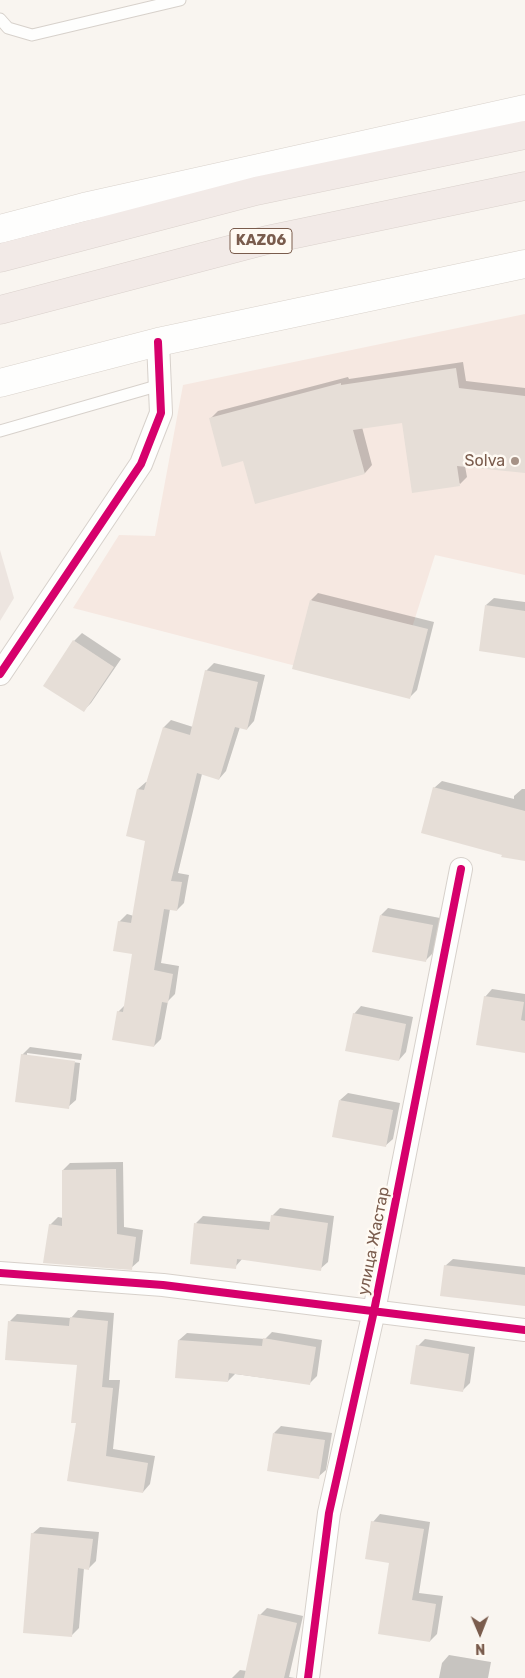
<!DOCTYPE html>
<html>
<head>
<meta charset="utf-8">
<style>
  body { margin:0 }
  #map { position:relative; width:525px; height:1678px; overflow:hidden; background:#f9f5f0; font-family:Rubik,sans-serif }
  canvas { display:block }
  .north { position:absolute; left:455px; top:1608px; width:50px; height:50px; -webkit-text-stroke:4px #fffaf3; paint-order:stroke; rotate:179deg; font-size:14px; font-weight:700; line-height:20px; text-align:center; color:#7a5c4d }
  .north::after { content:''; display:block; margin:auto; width:18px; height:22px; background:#7a5c4d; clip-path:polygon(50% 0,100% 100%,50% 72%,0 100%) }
</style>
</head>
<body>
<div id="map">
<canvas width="525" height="1678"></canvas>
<div class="north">N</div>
</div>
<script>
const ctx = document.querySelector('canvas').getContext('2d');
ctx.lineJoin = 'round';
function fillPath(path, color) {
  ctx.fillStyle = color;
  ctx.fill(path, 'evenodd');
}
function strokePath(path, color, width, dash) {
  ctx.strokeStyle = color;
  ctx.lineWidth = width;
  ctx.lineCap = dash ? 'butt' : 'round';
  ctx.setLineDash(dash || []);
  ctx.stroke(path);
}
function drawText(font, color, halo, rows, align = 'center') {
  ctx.font = font + ' Rubik,sans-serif';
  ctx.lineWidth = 5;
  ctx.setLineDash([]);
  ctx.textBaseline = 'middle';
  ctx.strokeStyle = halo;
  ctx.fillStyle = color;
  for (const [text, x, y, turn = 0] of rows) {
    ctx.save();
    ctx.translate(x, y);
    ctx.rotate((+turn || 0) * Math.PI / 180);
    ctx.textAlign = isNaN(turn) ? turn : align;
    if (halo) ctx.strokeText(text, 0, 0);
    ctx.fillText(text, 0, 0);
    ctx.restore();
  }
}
const commercial = new Path2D(`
  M 525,314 L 525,575 L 435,555 L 392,691 L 73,608 L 119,535 L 155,536 L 183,385 Z`);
const industrial = new Path2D(`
  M 0,550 L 14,598 L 0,621 Z`);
const shadow = new Path2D(`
  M 463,362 L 466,381 L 525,388 L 525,472 L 465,466 L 467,477 L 460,484 L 403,422 L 362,427 L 372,465 L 365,473 L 244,460 L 210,419 L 218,411 L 348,377 L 349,379 Z
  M 318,593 L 434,622 L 417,690 L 410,697 L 311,600 Z
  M 494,598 L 525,602 L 525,657 L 486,605 Z
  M 82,633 L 121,659 L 91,703 L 84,710 L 74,641 Z
  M 214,663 L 265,675 L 254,721 L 247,729 L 240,727 L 226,771 L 219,779 L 202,774 L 178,873 L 189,875 L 184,903 L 177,910 L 170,909 L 161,963 L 179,966 L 175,994 L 168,1001 L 161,1039 L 154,1046 L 118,1012 L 125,1005 L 134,953 L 119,922 L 127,914 L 134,916 L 146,840 L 138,789 L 146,782 L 147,782 L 164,727 L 171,720 L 193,727 L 206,671 Z
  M 442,781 L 514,799 L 514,796 L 522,789 L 525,789 L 525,860 L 434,788 Z
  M 388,908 L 440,918 L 433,953 L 425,961 L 381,915 Z
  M 492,989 L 525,994 L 525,1051 L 485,997 Z
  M 361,1006 L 413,1017 L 406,1052 L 399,1060 L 354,1014 Z
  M 30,1047 L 82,1054 L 81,1060 L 27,1053 L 27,1056 L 80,1063 L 76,1100 L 68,1107 L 22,1055 Z
  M 348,1093 L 400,1103 L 393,1139 L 385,1146 L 340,1100 Z
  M 123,1162 L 124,1227 L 143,1230 L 139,1261 L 131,1268 L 50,1225 L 58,1217 L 63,1218 L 63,1170 L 70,1163 Z
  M 280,1208 L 334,1216 L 328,1262 L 320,1269 L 243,1258 L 235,1267 L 196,1223 L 203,1216 L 271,1222 L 272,1216 Z
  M 453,1259 L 525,1267 L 525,1304 L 445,1266 Z
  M 78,1310 L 114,1313 L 109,1380 L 120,1380 L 113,1449 L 155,1456 L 150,1484 L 143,1492 L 68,1480 L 77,1422 L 78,1364 L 10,1321 L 17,1314 L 71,1318 Z
  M 272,1332 L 322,1340 L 317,1376 L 309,1384 L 235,1374 L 228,1381 L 177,1377 L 179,1340 L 187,1333 L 265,1339 Z
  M 425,1339 L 475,1347 L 470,1383 L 462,1391 L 418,1346 Z
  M 281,1426 L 332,1433 L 326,1470 L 318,1477 L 274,1433 Z
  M 380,1514 L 430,1522 L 419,1593 L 443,1596 L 437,1634 L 430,1641 L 373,1522 Z
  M 40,1527 L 99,1532 L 96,1561 L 89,1568 L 84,1568 L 79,1628 L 72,1635 L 32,1534 Z
  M 267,1608 L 303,1616 L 289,1677 L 295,1678 L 232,1678 L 240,1670 L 247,1671 L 260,1615 Z
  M 449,1655 L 491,1662 L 488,1678 L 439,1678 L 442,1663 Z`);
const building = new Path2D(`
  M 456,368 L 459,388 L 525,396 L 525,473 L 457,466 L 460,486 L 412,493 L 402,423 L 353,430 L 365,474 L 255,504 L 243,461 L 222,467 L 209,418 L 341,383 L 341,385 Z
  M 310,600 L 428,629 L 410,699 L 292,669 Z
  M 485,605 L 525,611 L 525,658 L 479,651 Z
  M 73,640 L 114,667 L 84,712 L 43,686 Z
  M 205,670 L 258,682 L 247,730 L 235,727 L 219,780 L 197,773 L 171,881 L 182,882 L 177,911 L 164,909 L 154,970 L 173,974 L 168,1003 L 162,1002 L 154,1047 L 112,1040 L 117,1011 L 123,1012 L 132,954 L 113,951 L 118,921 L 131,923 L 145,841 L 126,836 L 137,789 L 144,790 L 163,727 L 190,735 Z
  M 433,787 L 525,811 L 525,861 L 501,857 L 502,855 L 421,833 Z
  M 380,915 L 433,925 L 426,962 L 372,952 Z
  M 484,996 L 524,1002 L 521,1020 L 525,1021 L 525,1053 L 476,1045 Z
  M 353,1013 L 406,1024 L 399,1061 L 345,1051 Z
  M 21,1054 L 75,1061 L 69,1109 L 15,1102 Z
  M 339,1100 L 393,1110 L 386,1147 L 332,1137 Z
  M 116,1169 L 117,1234 L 136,1237 L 132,1270 L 43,1263 L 49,1224 L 62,1226 L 62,1170 Z
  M 271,1215 L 328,1223 L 321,1271 L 237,1259 L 236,1269 L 190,1264 L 194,1223 L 269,1230 Z
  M 444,1265 L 525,1275 L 525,1306 L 440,1296 Z
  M 70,1317 L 108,1321 L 102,1387 L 113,1388 L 106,1456 L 148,1463 L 143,1493 L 67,1481 L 76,1423 L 71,1423 L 77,1365 L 5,1360 L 8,1321 L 69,1326 Z
  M 263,1338 L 316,1347 L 310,1385 L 229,1373 L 228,1382 L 175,1378 L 178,1340 L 262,1346 Z
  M 416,1345 L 469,1354 L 463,1392 L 410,1384 Z
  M 273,1433 L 325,1440 L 319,1479 L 267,1471 Z
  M 371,1521 L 424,1529 L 412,1600 L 436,1604 L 430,1642 L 378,1634 L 389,1563 L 365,1559 Z
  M 31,1533 L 93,1539 L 89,1570 L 78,1568 L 72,1637 L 23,1633 Z
  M 258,1614 L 297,1623 L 284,1678 L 244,1678 Z`);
const lane = new Path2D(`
  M 0,19 L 8,28 L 32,35 L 180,0
  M 0,431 L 160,385`);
const street = new Path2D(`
  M 0,674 L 141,464 L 161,413 L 158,342
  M 0,1273 L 163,1285 L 525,1330
  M 308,1678 L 329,1513 L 374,1311 L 461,869`);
const secondary = new Path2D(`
  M 0,229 L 84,207 L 525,109
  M 0,383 L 158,342 L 525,264`);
const highway = new Path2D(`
  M 0,258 L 256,191 L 525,135
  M 0,310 L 267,240 L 525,186`);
const cycleway = new Path2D(`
  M 0,674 L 141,464 L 161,413 L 158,342
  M 0,1273 L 163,1285 L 525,1330
  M 308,1678 L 329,1513 L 374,1311 L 461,869`);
const markers = [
  [515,461,5,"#a69286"]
];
const shields = [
  [261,241,62]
];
const shieldNames = [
  ["KАZ06",261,241]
];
const poiNames = [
  ["Solva",505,461]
];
const streetNames = [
  ["улица Жастар",374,1241,-79]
];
fillPath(commercial, '#f6e8e1');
fillPath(industrial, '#ede5e0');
fillPath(shadow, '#0003');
fillPath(building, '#e6ded7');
strokePath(lane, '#d7d1cb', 13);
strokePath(street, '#d7d1cb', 24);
strokePath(secondary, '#d9d2cb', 29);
strokePath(highway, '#dad1cc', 29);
strokePath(lane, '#fefefd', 11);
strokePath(street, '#fefefd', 22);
strokePath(secondary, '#fefefd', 28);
strokePath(highway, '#f2eae7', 28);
strokePath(cycleway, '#d6006c', 8);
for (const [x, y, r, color] of markers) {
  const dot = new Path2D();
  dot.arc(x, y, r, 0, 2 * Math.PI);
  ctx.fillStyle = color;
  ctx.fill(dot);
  strokePath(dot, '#fffaf3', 2);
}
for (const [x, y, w] of shields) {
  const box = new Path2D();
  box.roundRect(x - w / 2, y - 12.5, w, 25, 4);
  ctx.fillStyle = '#fffaf3';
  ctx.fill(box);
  strokePath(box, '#7a5c4d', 1);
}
drawText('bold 15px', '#7a5c4d', null, shieldNames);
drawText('16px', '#7a5c4d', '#fffaf3', poiNames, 'right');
drawText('16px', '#7a5c4d', '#fffaf3', streetNames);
</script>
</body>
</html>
